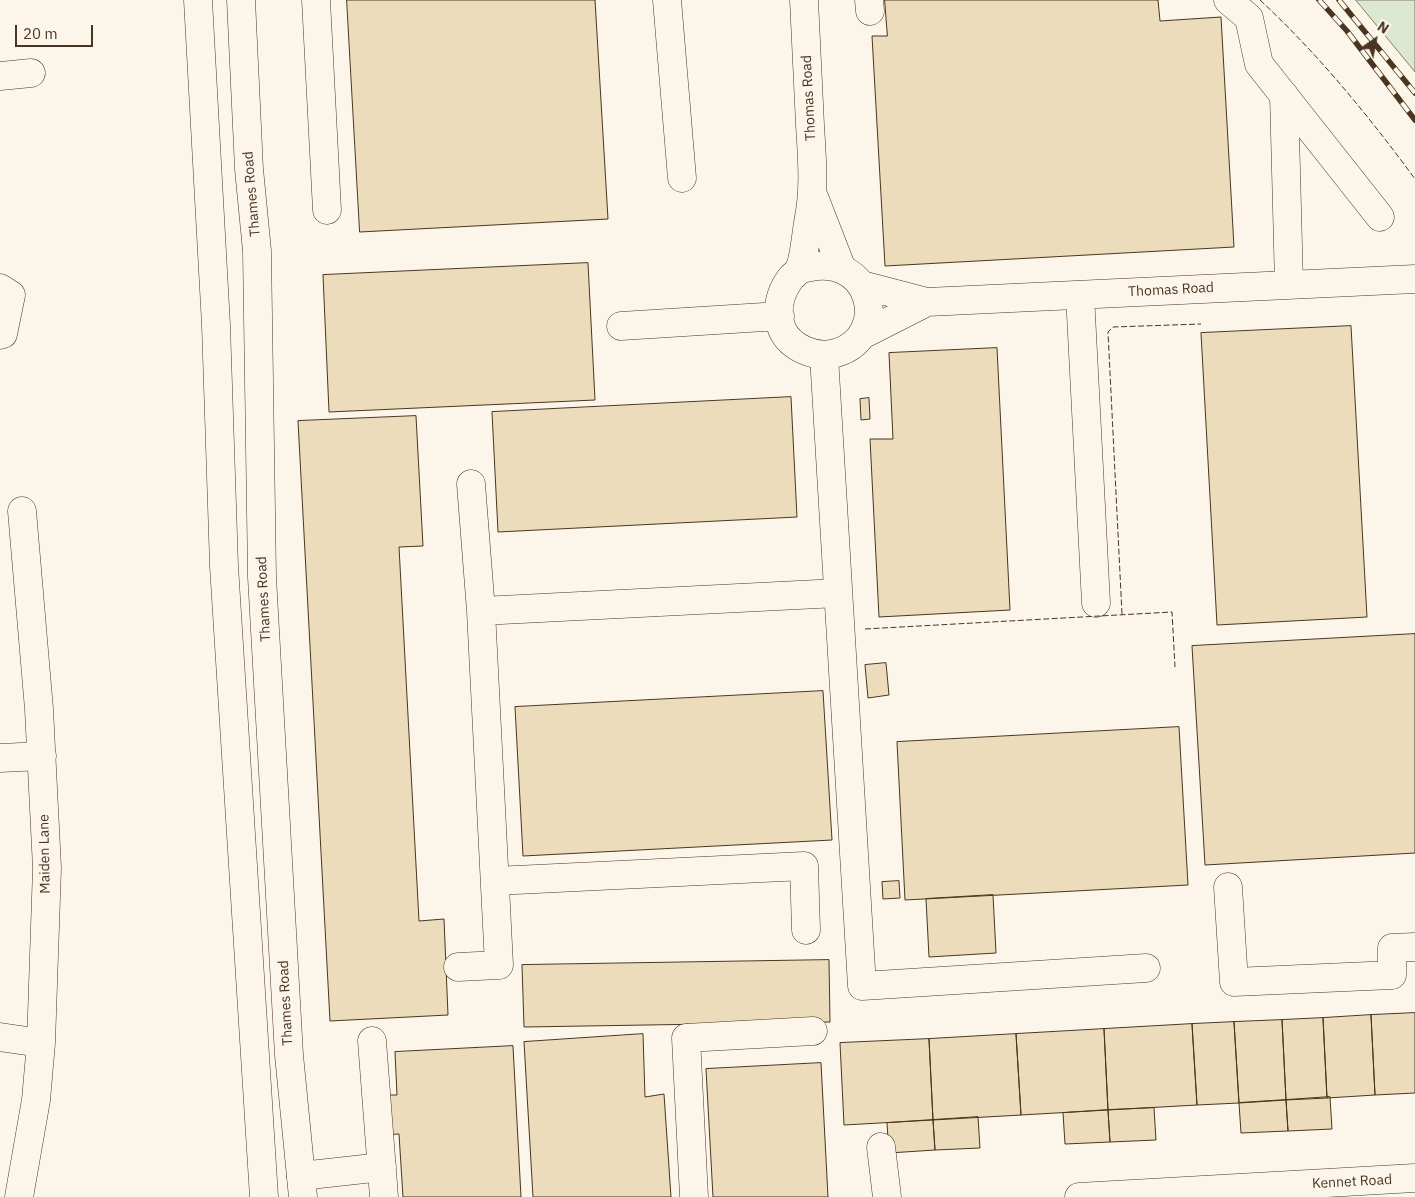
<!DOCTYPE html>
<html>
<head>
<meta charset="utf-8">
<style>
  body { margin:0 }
  #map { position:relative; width:1415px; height:1197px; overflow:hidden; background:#fbf6e9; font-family:"IBM Plex Sans",sans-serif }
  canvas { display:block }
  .north { position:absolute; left:1350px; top:15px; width:50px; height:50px; -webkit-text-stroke:4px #fbf6e9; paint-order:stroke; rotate:33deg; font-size:14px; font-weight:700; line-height:20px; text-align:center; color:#4a3520 }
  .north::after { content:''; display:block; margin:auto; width:18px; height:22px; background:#4a3520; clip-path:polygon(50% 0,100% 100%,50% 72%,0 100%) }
  .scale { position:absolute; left:15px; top:25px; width:78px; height:22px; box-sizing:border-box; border:2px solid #4a3520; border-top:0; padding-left:6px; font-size:15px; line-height:18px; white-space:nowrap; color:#4a3520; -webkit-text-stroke:4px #fbf6e9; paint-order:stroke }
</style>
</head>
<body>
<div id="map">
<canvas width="1415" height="1197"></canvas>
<div class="north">N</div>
<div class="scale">20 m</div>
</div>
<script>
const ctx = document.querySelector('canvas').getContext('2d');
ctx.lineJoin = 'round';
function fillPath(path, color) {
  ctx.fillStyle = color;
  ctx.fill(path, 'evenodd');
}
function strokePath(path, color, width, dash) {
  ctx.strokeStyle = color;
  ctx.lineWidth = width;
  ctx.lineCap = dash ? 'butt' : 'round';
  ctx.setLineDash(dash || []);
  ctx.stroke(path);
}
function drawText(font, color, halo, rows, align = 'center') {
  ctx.font = font + ' "IBM Plex Sans",sans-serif';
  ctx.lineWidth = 4;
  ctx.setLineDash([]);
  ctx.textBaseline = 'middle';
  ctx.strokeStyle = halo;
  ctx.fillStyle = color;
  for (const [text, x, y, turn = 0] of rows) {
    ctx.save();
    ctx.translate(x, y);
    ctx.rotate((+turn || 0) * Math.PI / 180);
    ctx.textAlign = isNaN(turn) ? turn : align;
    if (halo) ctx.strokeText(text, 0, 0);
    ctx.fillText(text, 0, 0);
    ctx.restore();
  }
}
const green = new Path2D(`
  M 1356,0 L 1415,0 L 1415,72 L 1411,67 Z`);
const building = new Path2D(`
  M 347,0 L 595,0 L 608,219 L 360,232 Z
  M 885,0 L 1158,0 L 1160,21 L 1221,17 L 1234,247 L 885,266 L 872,36 L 887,36 Z
  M 588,263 L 595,400 L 329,412 L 323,275 Z
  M 1351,326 L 1367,617 L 1217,625 L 1201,333 Z
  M 997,348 L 1010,610 L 879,617 L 870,439 L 893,439 L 889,353 Z
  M 791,397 L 797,517 L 498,532 L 492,412 Z
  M 869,398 L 870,419 L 861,420 L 860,399 Z
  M 416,416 L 423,546 L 399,547 L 419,921 L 444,919 L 448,1015 L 330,1021 L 298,421 Z
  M 1415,634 L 1415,853 L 1205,865 L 1192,646 Z
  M 886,663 L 889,695 L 868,698 L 865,665 Z
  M 823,691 L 832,840 L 523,856 L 515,707 Z
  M 1179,727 L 1188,885 L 905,900 L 897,742 Z
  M 899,881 L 900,898 L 883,899 L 882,882 Z
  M 993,895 L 996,953 L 929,957 L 926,899 Z
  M 829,960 L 830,1022 L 524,1027 L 522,965 Z
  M 1415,1013 L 1415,1093 L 1375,1095 L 1371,1015 Z
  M 1371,1015 L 1375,1095 L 1327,1098 L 1323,1018 Z
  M 1323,1018 L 1327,1098 L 1286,1100 L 1282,1020 Z
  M 1282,1020 L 1286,1100 L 1239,1103 L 1234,1022 Z
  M 1234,1022 L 1239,1103 L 1197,1105 L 1192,1024 Z
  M 1192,1024 L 1197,1105 L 1108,1110 L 1104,1029 Z
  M 1104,1029 L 1108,1110 L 1021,1115 L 1016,1034 Z
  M 643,1034 L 645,1097 L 664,1094 L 671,1197 L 533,1197 L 524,1042 Z
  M 1016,1034 L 1021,1115 L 933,1120 L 929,1039 Z
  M 929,1039 L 933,1120 L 844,1125 L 840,1043 Z
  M 513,1046 L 521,1197 L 403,1197 L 399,1134 L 380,1135 L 378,1095 L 397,1095 L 395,1052 Z
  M 821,1063 L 828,1197 L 713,1197 L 706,1069 Z
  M 1330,1097 L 1332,1129 L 1288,1131 L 1286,1100 Z
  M 1286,1100 L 1288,1131 L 1241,1133 L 1239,1103 Z
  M 1154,1108 L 1156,1140 L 1110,1142 L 1108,1110 Z
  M 1108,1110 L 1110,1142 L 1065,1144 L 1063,1113 Z
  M 978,1117 L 980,1148 L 935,1150 L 933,1120 Z
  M 933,1120 L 935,1150 L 889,1153 L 887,1123 Z`);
const minor = new Path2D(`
  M 316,0 L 327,210
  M 667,0 L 682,178
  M 869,0 L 870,11
  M 1228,0 L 1249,18 L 1259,64 L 1380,217
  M 0,76 L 31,73
  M 1284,95 L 1289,284
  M 814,197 L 842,269
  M 799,270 C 871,245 894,336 836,353 C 817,359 790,348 782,329 C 775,311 780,293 790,279 C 792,276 796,274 798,271 C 804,262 806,234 808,223 C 815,189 812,159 810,125 C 808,83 806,42 804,0
  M 862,285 L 927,302 L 1415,279
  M 0,288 L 11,295 L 3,334 L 0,335
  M 1080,295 L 1096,603
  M 621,326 L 780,316
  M 862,335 L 927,302
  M 824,356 L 862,986 L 1146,968
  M 481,611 L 838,593
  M 0,758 L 42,756
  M 495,881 L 804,866 L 806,930
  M 1228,887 L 1234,982 L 1392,975 L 1392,948 L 1415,947
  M 458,967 L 499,965 L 481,611 L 471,484
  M 0,1037 L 41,1043
  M 372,1041 L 384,1197
  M 881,1147 L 887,1197
  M 301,1176 L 382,1167
  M 19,1197 L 36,1100 L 41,1043 L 47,868 L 39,709 L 22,511
  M 694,1197 L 686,1038 L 813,1031
  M 1079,1197 L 1415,1178`);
const major = new Path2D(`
  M 198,0 L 216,325 L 224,566 L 264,1197
  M 241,0 L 249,169 L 257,251 L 262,577 L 289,1055 L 303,1197`);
const rail = new Path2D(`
  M 1319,0 L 1347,31 L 1415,120
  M 1339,0 L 1415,93`);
const fence = new Path2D(`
  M 1260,0 C 1318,54 1368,115 1415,179
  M 1122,614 L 1108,332 L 1113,327 L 1201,324
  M 865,629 L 1172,612 L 1175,667`);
const streetNames = [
  ["Thomas Road",809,98,-93],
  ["Thames Road",252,194,-95],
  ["Thomas Road",1171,290,-3],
  ["Thames Road",264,599,-93],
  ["Maiden Lane",45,854,-91],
  ["Thames Road",286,1003,-93],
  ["Kennet Road",1352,1182,-3]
];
fillPath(green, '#dce7d0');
strokePath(green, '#887966', 1);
fillPath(building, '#ecdcbc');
strokePath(building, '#4a3520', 1);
strokePath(minor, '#4a3520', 29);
strokePath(major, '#4a3520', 29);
strokePath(minor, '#fbf6e9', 28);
strokePath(major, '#fbf6e9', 28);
strokePath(rail, '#4a3520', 5.5);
strokePath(rail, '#fbf6e9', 4, [11]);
strokePath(fence, '#4a3520', 1, [6, 2.5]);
drawText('14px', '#4a3520', '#fbf6e9', streetNames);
</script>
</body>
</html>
